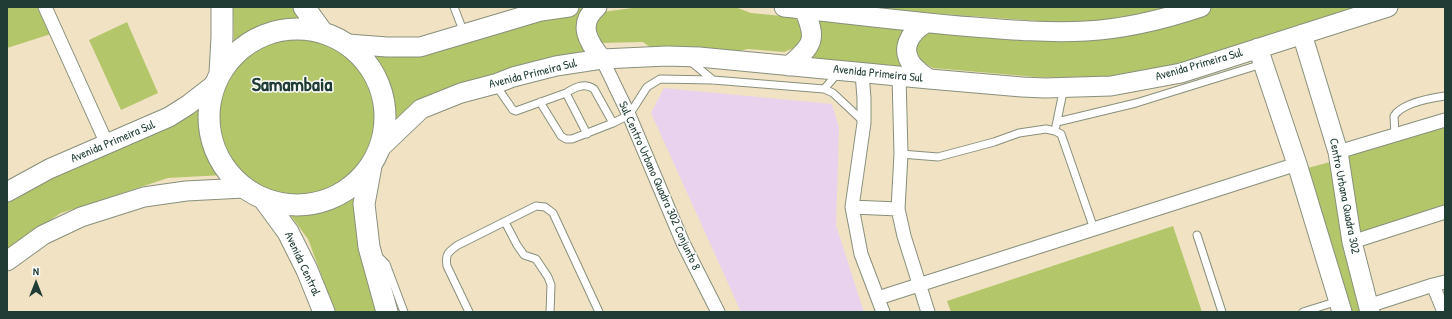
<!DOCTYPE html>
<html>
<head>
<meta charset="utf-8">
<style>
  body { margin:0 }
  #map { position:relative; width:1452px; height:319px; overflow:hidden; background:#f1e2c4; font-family:"Patrick Hand",sans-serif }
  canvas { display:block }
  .frame { position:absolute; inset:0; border:8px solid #1f3d34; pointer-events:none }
  .north { position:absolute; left:16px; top:263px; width:40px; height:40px; -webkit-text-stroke:3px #fff; paint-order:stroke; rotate:0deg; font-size:11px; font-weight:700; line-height:16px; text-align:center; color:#1f3d34 }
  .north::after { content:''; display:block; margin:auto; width:14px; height:18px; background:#1f3d34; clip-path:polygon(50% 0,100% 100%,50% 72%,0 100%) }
</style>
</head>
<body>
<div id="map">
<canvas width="1452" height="319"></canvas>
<div class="frame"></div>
<div class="north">N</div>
</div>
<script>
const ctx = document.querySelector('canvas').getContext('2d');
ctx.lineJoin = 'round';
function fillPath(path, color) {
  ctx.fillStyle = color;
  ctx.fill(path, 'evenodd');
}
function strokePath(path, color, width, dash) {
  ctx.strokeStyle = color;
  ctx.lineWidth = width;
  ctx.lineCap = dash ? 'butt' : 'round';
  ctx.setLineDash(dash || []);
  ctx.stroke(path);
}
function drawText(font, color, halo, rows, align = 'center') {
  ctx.font = font + ' "Patrick Hand",sans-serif';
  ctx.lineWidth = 3;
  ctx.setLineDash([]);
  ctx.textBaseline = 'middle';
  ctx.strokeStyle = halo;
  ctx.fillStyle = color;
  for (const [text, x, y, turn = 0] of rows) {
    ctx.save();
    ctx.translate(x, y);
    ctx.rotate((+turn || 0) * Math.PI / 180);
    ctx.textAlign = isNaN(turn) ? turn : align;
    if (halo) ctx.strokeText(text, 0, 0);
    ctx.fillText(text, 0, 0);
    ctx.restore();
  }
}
const built = new Path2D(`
  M 664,88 L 832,104 L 839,128 L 836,225 L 864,312 L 741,312 L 651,113 Z`);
const green = new Path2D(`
  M 7,7 L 42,7 L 54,33 L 7,48 Z
  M 233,7 L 298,7 L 306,20 L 282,20 L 258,26 L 234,44 Z
  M 589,7 L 593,52 L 427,97 L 409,107 L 390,124 C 389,94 385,79 368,54 L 542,15 Z
  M 640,7 L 735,7 L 751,13 L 793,17 L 801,23 L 803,31 L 802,41 L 796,47 L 784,52 L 748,49 L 731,53 L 654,50 L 643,42 L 600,43 L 590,21 L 602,12 Z
  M 887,7 L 1168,7 L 1159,10 L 1094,25 L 901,11 L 887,9 Z
  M 1207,7 L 1355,7 L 1302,26 L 1171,67 L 1101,79 L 1036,77 L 933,68 L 917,59 L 911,43 L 917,31 L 1026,34 Z
  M 811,15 L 914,25 L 909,72 L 806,62 Z
  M 127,22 L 158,93 L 121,110 L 89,40 Z
  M219 118a79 79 0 1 1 158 0a79 79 0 1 1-158 0Z
  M 202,105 C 204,130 209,154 223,175 L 168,178 L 61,213 L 19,241 L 7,252 L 7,198 Z
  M 1445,117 L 1445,212 L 1352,242 L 1335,153 Z
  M 1330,162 L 1337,182 L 1338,215 L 1344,252 L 1363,312 L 1347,312 L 1304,169 Z
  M 359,187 L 383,312 L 335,312 L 308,239 L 288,212 L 309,214 L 343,200 Z
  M 1173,226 L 1202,312 L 951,312 L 947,301 Z`);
const lane = new Path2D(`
  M 454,7 L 464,33
  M 690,61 L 713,80
  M 495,84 L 513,110 L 516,111 L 566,93 L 587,134
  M 824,89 L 838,73
  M 566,93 C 574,88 584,82 594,89 L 613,123
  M 540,102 L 561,136 L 566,139 L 572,139 L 613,123 L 629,115 L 647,87 L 660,79 L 713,80 L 824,89 L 833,93 L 864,122
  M 1057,122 L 1136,103 L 1262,64
  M 1056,126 L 1064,87
  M 1395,135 L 1394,116 C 1402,103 1431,98 1445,96
  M 901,154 L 938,157 L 994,142 L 1019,133 L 1046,129 L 1055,131 L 1061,134 L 1094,229
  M 505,222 L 517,245 L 524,255 L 536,259 L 548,277 L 551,285 L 550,312
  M 1197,235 L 1222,312
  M 377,255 L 386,264 L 404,312
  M 469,312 L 447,266 C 445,254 448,252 458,245 L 536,206 L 545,207 L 553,213 L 599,312
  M 1303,312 L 1338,301`);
const street = new Path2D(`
  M 45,7 L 107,144
  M 602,59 L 629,115 L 683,243 L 718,312
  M 862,73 L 864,98 L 864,123 L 852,207 L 861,254 L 883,312
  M 899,76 L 901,154 L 898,209 L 904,236 L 928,312
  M 1338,152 L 1445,120
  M 852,207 L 898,209
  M 1352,242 L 1445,212
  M 1433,285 L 1445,282
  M 878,298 L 1297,164
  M 1368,306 L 1433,285 L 1444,312`);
const secondary = new Path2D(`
  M 597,7 C 577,24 588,42 602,59
  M 784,7 C 848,14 911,22 974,27 C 1011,30 1049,33 1086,31 C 1125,29 1165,19 1201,7
  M 926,23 C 909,33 899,50 914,67 C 919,72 924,76 929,79
  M 1302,34 L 1338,152 L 1352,242 L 1370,312
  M 348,44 L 387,47 L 420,47 L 541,11 L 569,7
  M 1258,48 L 1297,164 L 1342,312
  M 789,66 C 814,44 817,40 804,9
  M 380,148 L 421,109 L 461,93 L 495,84 L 513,77 L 556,66 L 602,59 L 667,56 L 699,57 L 929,79 L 1022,87 L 1045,88 L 1111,86 L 1181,73 L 1388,7
  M 7,192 L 49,169 L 169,117 L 188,105 L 215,84
  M 7,261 L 43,235 L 81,217 L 144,197 L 186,191 L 244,188`);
const primary = new Path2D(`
  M 304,7 L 322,32
  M209 117a88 88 0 1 1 176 0a88 88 0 1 1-176 0Z
  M 220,73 L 222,37 L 222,7
  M 371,166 L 364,204 L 369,247 L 387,312
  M 263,198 L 288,232 L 307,270 L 324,312`);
const streetNames = [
  ["Avenida Primeira Sul",1199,65,-16],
  ["Avenida Primeira Sul",533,74,-14],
  ["Avenida Primeira Sul",878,74,6],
  ["Avenida Primeira Sul",113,142,-23],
  ["Sul Centro Urbano Quadra 302 Conjunto 8",659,186,66],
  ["Centro Urbana Quadra 302",1344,196,79],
  ["Avenida Central",302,264,65]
];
const townNames = [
  ["Samambaia",292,86]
];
fillPath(built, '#e9d2ed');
fillPath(green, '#b3c66a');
strokePath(lane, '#88907c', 9);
strokePath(street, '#88907c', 15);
strokePath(secondary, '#88907c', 21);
strokePath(primary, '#88907c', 23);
strokePath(lane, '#fff', 7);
strokePath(street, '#fff', 13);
strokePath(secondary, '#fff', 19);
strokePath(primary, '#fff', 21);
drawText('12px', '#1f3d34', '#fff', streetNames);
drawText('bold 20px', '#1f3d34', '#fff', townNames);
</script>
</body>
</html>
